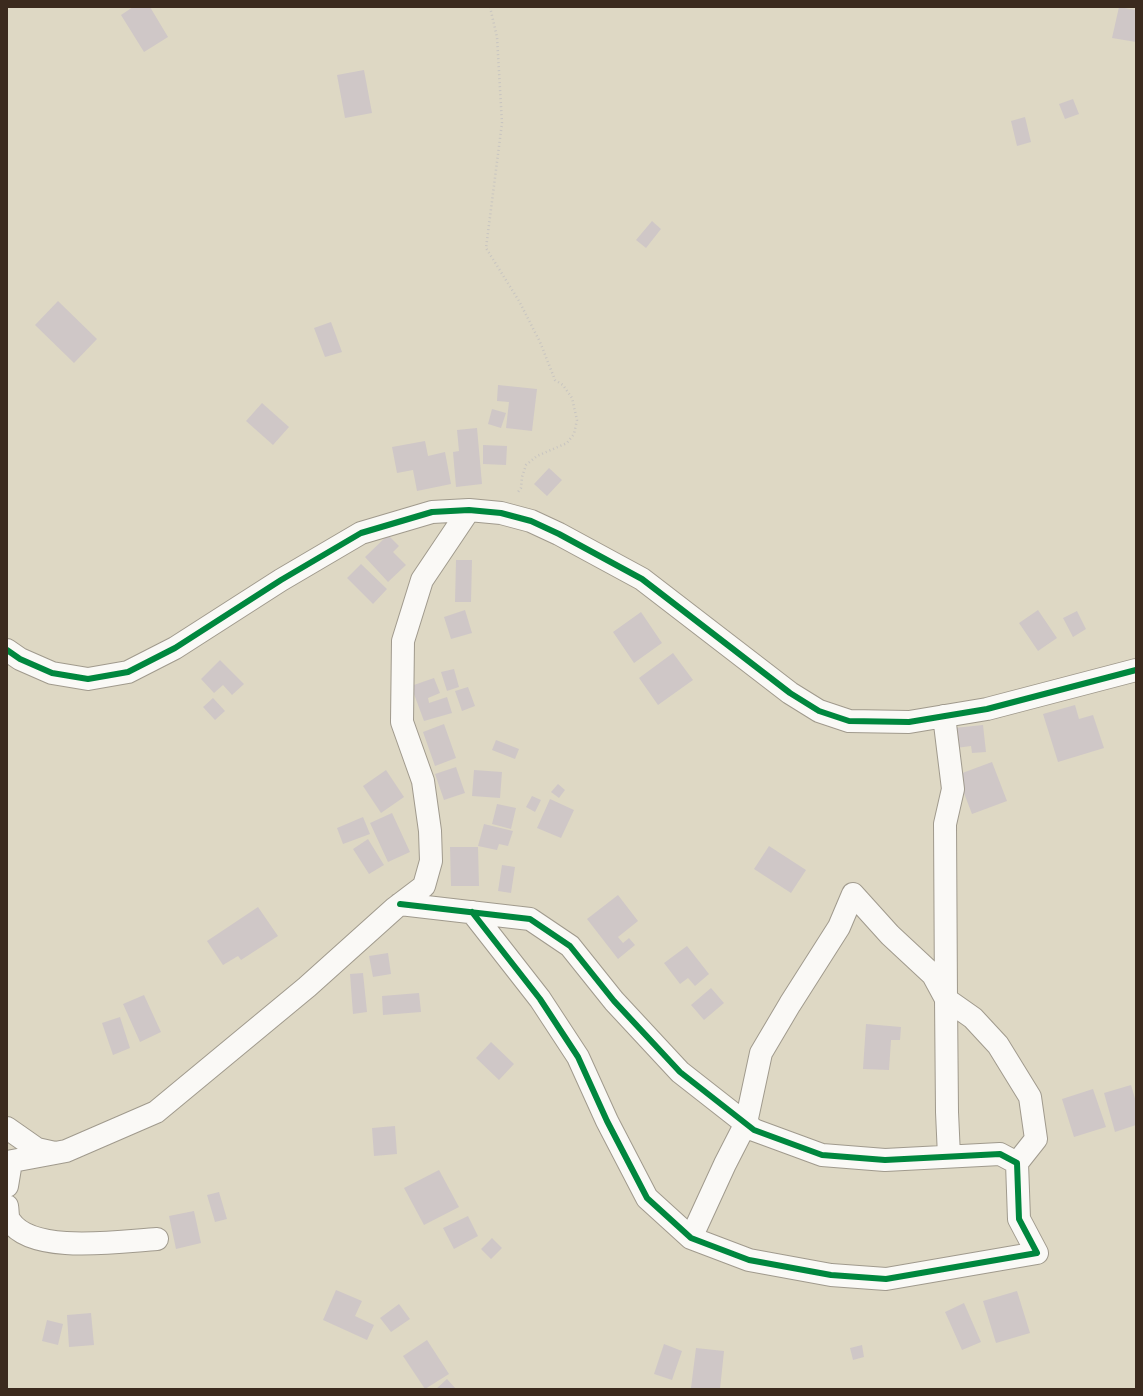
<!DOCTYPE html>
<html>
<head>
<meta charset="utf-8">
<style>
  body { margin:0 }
  #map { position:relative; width:1143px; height:1396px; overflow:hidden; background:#ded8c4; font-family:"IM FELL Great Primer",serif }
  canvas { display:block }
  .frame { position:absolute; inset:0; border:8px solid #3b2a1e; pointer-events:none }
</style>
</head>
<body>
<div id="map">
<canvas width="1143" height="1396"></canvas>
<div class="frame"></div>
</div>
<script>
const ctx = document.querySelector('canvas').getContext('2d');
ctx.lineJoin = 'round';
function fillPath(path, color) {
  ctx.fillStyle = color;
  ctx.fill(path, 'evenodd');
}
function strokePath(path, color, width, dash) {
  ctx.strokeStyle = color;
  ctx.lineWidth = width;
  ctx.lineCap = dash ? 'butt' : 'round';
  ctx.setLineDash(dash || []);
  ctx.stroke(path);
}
const building = new Path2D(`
  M 133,7 L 150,7 L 168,37 L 144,52 L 121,15 Z
  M 1119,7 L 1136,10 L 1136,42 L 1112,38 Z
  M 364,70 L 372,113 L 345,118 L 337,75 Z
  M 1073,99 L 1079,114 L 1065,119 L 1059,104 Z
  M 1025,117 L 1031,142 L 1017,146 L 1011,121 Z
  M 652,221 L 661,229 L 646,248 L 636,240 Z
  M 58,301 L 97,339 L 74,363 L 35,325 Z
  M 331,322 L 342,352 L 325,357 L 314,328 Z
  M 498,385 L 537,389 L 532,431 L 506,428 L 509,402 L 497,401 Z
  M 262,403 L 289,427 L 273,445 L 246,421 Z
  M 492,409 L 506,413 L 501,428 L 488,424 Z
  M 477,428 L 482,484 L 456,487 L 453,452 L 459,451 L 457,430 Z
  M 425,441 L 428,456 L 445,452 L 451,484 L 417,491 L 413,470 L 397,473 L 392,447 Z
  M 483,445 L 507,446 L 506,465 L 483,464 Z
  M 549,468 L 562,480 L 547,496 L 534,484 Z
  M 388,535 L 399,546 L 393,552 L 406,565 L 388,582 L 365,557 Z
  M 456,560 L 472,560 L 471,602 L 455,602 Z
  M 361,564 L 387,589 L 373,604 L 347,578 Z
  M 465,610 L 472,633 L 451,639 L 444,617 Z
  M 1038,610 L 1057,638 L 1038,651 L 1019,623 Z
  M 1077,611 L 1086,629 L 1073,637 L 1063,618 Z
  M 641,612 L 662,643 L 634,663 L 613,632 Z
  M 673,653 L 693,680 L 658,705 L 639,678 Z
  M 220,660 L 244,684 L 232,695 L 223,685 L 214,693 L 201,679 Z
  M 454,669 L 459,687 L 447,691 L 441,672 Z
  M 434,678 L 440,693 L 428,698 L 429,703 L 447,697 L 452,713 L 424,721 L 411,686 Z
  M 468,687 L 475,706 L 462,711 L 455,691 Z
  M 213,698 L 225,711 L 215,720 L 203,707 Z
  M 1075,705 L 1079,719 L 1093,715 L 1104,748 L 1058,762 L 1043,714 Z
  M 444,724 L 456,758 L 435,766 L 423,732 Z
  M 983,725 L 986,752 L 972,753 L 971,746 L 956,748 L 954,728 Z
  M 496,740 L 519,749 L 515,759 L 492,750 Z
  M 992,762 L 1007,801 L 972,814 L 957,775 Z
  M 456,767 L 465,793 L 444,800 L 435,774 Z
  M 386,770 L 404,797 L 381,813 L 363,786 Z
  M 474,770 L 502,772 L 500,798 L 472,796 Z
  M 558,784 L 565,790 L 559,798 L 551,792 Z
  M 532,796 L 541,800 L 535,812 L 526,807 Z
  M 550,799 L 574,810 L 561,838 L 537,828 Z
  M 497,804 L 516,808 L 511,829 L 492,824 Z
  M 392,813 L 410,852 L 388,862 L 370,823 Z
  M 363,817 L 370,834 L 343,844 L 337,828 Z
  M 484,824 L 513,831 L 508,846 L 499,844 L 497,850 L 478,846 Z
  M 368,839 L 384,865 L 369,874 L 353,849 Z
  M 769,846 L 806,870 L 791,893 L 754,869 Z
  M 450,847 L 478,847 L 479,886 L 451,886 Z
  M 502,865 L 515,867 L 511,893 L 498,891 Z
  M 618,895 L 638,921 L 618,937 L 623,943 L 629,938 L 635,945 L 618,959 L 587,919 Z
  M 258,907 L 278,936 L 241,960 L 238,956 L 223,965 L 207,941 Z
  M 687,946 L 709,974 L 695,986 L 688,978 L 680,984 L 664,963 Z
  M 388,953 L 391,974 L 373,977 L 369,956 Z
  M 363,973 L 367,1012 L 353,1014 L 350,974 Z
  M 711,988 L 724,1003 L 704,1020 L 691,1005 Z
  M 419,993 L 421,1012 L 383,1015 L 382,996 Z
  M 144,995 L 161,1032 L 140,1042 L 123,1004 Z
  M 120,1017 L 130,1048 L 113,1055 L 102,1023 Z
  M 866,1024 L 901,1027 L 900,1040 L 891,1040 L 889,1070 L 863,1069 Z
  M 491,1042 L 514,1064 L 499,1080 L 476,1058 Z
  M 1131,1085 L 1136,1102 L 1136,1125 L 1115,1132 L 1104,1093 Z
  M 1093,1089 L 1106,1127 L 1074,1137 L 1062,1099 Z
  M 395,1126 L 397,1154 L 374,1156 L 372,1128 Z
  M 439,1170 L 459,1207 L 424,1225 L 404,1188 Z
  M 219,1192 L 227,1219 L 215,1222 L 207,1195 Z
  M 194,1211 L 201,1243 L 176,1249 L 169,1216 Z
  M 468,1216 L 478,1236 L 454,1249 L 443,1228 Z
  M 492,1238 L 502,1248 L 491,1259 L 481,1249 Z
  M 336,1290 L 362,1301 L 355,1316 L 374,1325 L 367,1340 L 323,1320 Z
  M 1017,1291 L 1030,1333 L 996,1343 L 983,1301 Z
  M 964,1303 L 981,1342 L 962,1350 L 945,1312 Z
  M 399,1304 L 410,1319 L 391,1332 L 380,1318 Z
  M 91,1313 L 94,1345 L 69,1347 L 67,1315 Z
  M 47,1320 L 63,1324 L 58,1345 L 42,1341 Z
  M 427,1340 L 449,1374 L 425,1389 L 403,1356 Z
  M 664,1344 L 682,1351 L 672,1380 L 654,1374 Z
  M 862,1345 L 864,1357 L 853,1360 L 850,1348 Z
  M 696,1348 L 724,1351 L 720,1389 L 691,1388 Z
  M 447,1379 L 456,1389 L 436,1389 Z`);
const path = new Path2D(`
  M 490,7 L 497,37 L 502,123 L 486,248 L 519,301 L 540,342 L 555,380 L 563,385 L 572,398 L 577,420 L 574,434 L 567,443 L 537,456 L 526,465 L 522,477 L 521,488 L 518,492`);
const street = new Path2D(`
  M 7,650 L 20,659 L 52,673 L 88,679 L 128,672 L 175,648 L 281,580 L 361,533 L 432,512 L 469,510 L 501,513 L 531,521 L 559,534 L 642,579 L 790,693 L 819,711 L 849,721 L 909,722 L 987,709 L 1136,670
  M 944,716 L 953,789 L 945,824 L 946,999 L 973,1018 L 998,1045 L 1030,1097 L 1036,1139 L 1017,1163
  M 400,904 L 530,919 L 570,946 L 614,1001 L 680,1072 L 754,1130 L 822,1155 L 885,1160 L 1000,1154 L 1017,1163 L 1019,1219 L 1037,1253 L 886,1279 L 831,1275 L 749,1260 L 691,1238 L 647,1198 L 607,1121 L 578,1057 L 540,999 L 472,912
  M 7,1128 L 37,1149 L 55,1153
  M 7,1162 L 66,1151 L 156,1112 L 307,987 L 395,908 L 424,886 L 431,861 L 430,831 L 423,781 L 402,722 L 403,641 L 422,580 L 469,510
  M 7,1186 L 11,1162
  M 7,1206 C 8,1211 7,1217 10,1221 C 32,1255 122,1241 157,1239
  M 691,1238 L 725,1164 L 746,1123 L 761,1053 L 790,1004 L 839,927 L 853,894 L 890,935 L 933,975 L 946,999 L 947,1112 L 949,1156`);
const cycleway = new Path2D(`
  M 7,650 L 20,659 L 52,673 L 88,679 L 128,672 L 175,648 L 281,580 L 361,533 L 432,512 L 469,510 L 501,513 L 531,521 L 559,534 L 642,579 L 790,693 L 819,711 L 849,721 L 909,722 L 987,709 L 1136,670
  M 400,904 L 530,919 L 570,946 L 614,1001 L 680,1072 L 754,1130 L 822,1155 L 885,1160 L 1000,1154 L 1017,1163 L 1019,1219 L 1037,1253 L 886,1279 L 831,1275 L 749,1260 L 691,1238 L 647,1198 L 607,1121 L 578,1057 L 540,999 L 472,912`);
fillPath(building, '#cfc7c7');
strokePath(street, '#a09a8d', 24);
strokePath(path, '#c8c5c1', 2.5, [1, 3]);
strokePath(street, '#faf9f6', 22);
strokePath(cycleway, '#00873e', 6);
</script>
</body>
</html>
